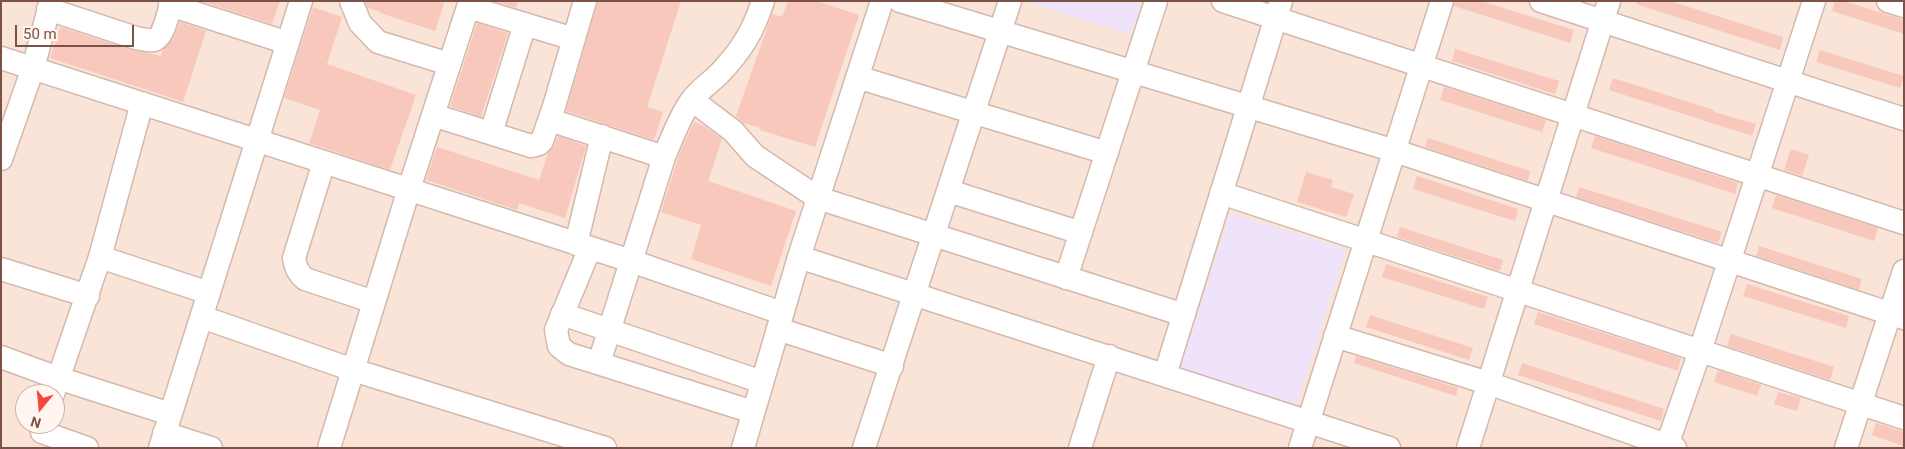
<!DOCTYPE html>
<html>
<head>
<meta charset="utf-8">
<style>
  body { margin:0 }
  #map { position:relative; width:1905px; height:449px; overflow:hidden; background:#fff1e7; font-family:Roboto,sans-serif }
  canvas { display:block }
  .frame { position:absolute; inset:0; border:2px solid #7c5147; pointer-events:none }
  .north { position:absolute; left:15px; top:384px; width:50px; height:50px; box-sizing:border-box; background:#fff6ef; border:1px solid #cbb4ac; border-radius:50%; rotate:197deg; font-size:14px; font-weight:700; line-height:20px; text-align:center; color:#7c5147 }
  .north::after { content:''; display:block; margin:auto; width:18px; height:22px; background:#f6473f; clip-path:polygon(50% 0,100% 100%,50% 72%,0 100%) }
  .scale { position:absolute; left:15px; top:25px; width:119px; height:22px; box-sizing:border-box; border:2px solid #7c5147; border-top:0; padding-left:6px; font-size:15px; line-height:18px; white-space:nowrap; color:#7c5147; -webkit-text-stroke:4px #fff6ef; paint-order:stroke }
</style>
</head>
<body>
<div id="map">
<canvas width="1905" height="449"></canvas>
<div class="frame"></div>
<div class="north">N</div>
<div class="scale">50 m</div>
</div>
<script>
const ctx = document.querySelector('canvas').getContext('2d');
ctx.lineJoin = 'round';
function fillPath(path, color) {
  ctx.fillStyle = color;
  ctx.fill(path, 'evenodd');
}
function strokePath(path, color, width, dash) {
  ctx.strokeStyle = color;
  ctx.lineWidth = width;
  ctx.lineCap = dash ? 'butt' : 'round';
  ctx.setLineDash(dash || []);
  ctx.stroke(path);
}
const residential = new Path2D(`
  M 1,1 L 1904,1 L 1904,448 L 1,448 ZM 25,394 L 55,394 L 55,424 L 25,424 Z`);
const education = new Path2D(`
  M 1023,1 L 1142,1 L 1130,34 Z
  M 1230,213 L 1346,249 L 1296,407 L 1180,371 Z`);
const building = new Path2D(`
  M 201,1 L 280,1 L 272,24 Z
  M 365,1 L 445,1 L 435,31 L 380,13 L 381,12 L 368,8 Z
  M 494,1 L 518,1 L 516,8 Z
  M 598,1 L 681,1 L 647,107 L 663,112 L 654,140 L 566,111 Z
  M 788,1 L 817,1 L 859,15 L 815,147 L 760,130 L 761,128 L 743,123 L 736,116 L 772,14 L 782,17 Z
  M 1455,1 L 1481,1 L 1574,30 L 1570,43 L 1454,6 Z
  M 1637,1 L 1670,1 L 1783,37 L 1780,50 L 1636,4 Z
  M 1835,1 L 1844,1 L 1904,20 L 1904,34 L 1832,11 Z
  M 313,7 L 342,17 L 327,64 L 416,95 L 390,170 L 309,143 L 320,110 L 284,98 Z
  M 180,22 L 206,31 L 183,102 L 50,58 L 60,27 L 132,50 L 161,56 L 162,50 L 173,38 Z
  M 477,23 L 508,33 L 481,117 L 450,106 Z
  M 1455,49 L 1559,81 L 1555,94 L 1452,61 Z
  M 1820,50 L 1904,76 L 1900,88 L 1816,62 Z
  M 1613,78 L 1714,110 L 1714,112 L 1756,124 L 1752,136 L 1609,90 Z
  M 1444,87 L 1546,120 L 1542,132 L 1440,100 Z
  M 694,122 L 704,126 L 722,139 L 708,181 L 796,211 L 771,286 L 691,259 L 701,225 L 661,212 L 679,155 Z
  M 558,136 L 586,146 L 565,218 L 519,203 L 517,210 L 426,180 L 437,147 L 539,180 L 548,153 L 554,146 Z
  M 1595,136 L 1738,183 L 1735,194 L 1591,148 Z
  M 1428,138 L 1530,171 L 1528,181 L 1425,147 Z
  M 1791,149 L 1809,155 L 1802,176 L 1784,170 Z
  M 1306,172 L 1333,180 L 1331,187 L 1354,194 L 1346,217 L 1297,202 Z
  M 1417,176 L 1518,209 L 1515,221 L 1413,189 Z
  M 1579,187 L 1722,232 L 1718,243 L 1576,197 Z
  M 1776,195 L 1878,228 L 1874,241 L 1772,208 Z
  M 1400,227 L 1503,260 L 1500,271 L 1397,237 Z
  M 1759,246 L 1862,279 L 1859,290 L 1756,256 Z
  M 1386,264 L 1488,297 L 1484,309 L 1382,277 Z
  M 1747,284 L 1849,316 L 1846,328 L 1743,296 Z
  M 1538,312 L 1681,358 L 1678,371 L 1534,324 Z
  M 1370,315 L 1473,348 L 1469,360 L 1366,327 Z
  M 1731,334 L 1834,367 L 1830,380 L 1727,346 Z
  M 1356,356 L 1458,388 L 1456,396 L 1354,363 Z
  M 1522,363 L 1664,409 L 1661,421 L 1518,375 Z
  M 1718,370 L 1761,385 L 1757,396 L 1714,382 Z
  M 1778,392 L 1801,398 L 1797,411 L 1774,404 Z
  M 1876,423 L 1904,432 L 1904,446 L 1872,435 Z`);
const minor = new Path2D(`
  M 351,1 L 360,23 L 378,42 L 449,64
  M 585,1 L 550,120 L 664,157 L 599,363
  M 900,1 L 1395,151 L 1904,318
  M 1223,1 L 1904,223
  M 1541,1 L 1904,119
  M 1888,1 L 1904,6
  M 170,5 L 288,43
  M 468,7 L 574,39
  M 48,9 L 136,38 C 142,39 151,42 156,39 C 164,35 169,10 172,1
  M 1,58 L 631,261 L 782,313
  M 857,77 L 1107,153
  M 692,100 L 733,131 L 755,156 L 818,198 L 1184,315
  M 433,115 L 531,146 L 539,144 L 542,141 L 552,112
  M 491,133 L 525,24
  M 664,157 C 672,138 679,118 691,101 C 699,90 710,83 719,74 C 741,51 753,32 763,1
  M 1,159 L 33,68 L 51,1
  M 324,162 L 294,258 C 296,268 298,273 305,279 L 374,302
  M 949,191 L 1081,233
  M 1221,193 L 1904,418
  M 576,244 L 602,136
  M 590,248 L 556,330 L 559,346 L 569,354 L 753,412
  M 100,257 L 209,293
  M 799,257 L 1389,448
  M 1,269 L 88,296
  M 1066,278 L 1156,1
  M 562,314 L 762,382
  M 202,317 L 353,370 L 605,448
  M 778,329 L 892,366
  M 1335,336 L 1488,383 L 1675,448
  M 1,357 L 58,378 L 170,414
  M 1165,375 L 1281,1
  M 53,394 L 100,257 L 142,103
  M 42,432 L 87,448
  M 164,433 L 211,448
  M 160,448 L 301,1
  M 329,448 L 409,189 L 470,1
  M 743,448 L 799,257 L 882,1
  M 864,448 L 1010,1
  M 1080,448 L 1109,356
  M 1300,448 L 1442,1
  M 1468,448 L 1609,1
  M 1666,448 L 1700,351 L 1814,1
  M 1846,448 L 1904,271`);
fillPath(residential, '#f9e4d7');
fillPath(education, '#eee3fb');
fillPath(building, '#f7c8bb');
strokePath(minor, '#d5b8ad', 25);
strokePath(minor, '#fff', 22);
</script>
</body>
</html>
